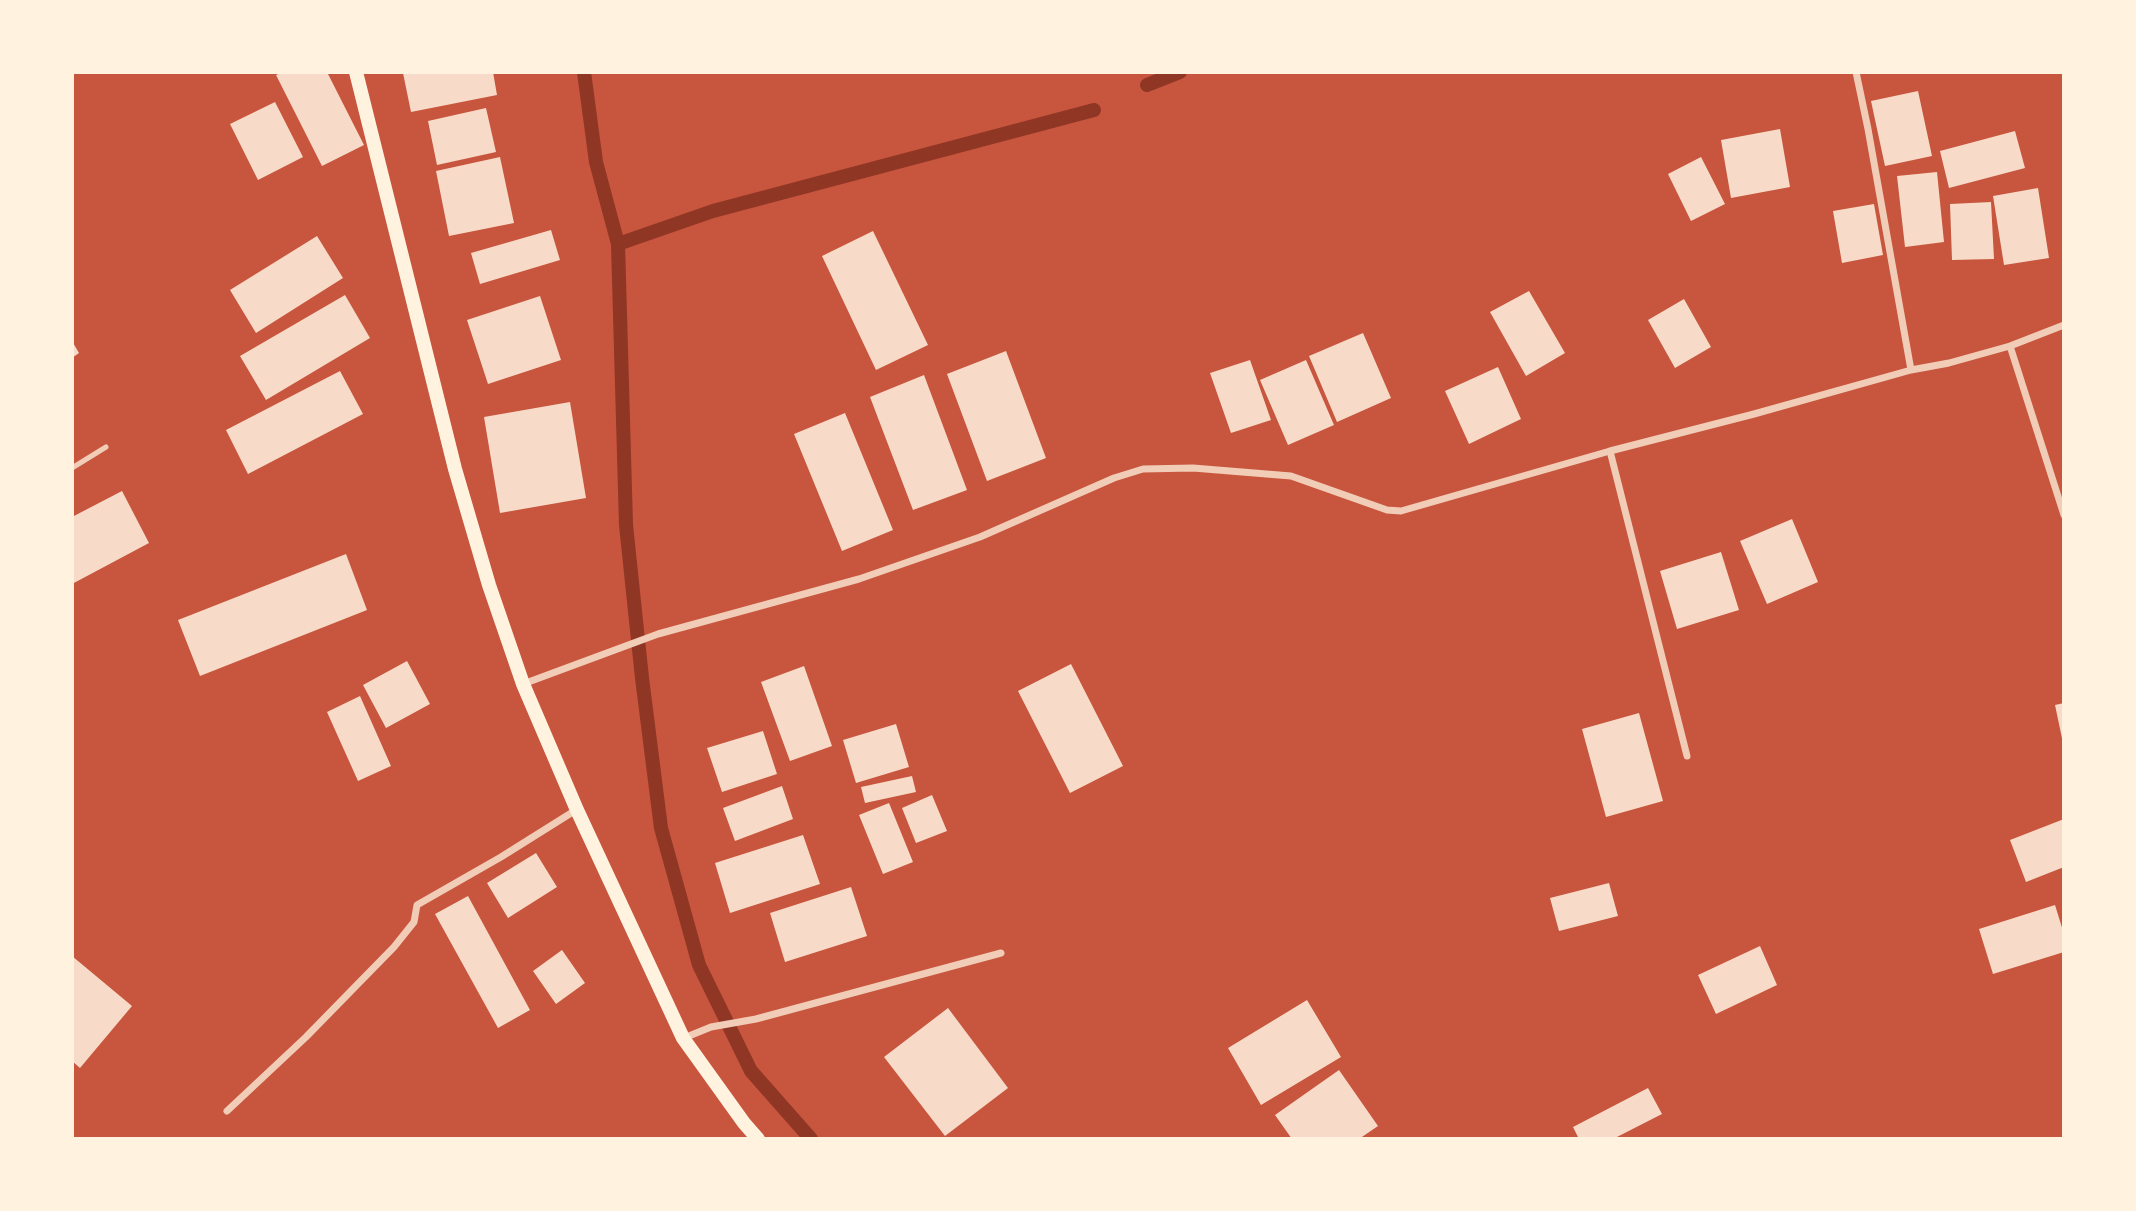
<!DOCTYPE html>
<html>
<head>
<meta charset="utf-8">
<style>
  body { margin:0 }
  #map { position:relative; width:2136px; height:1211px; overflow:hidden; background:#c8553d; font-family:Merriweather,serif }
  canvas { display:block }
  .frame { position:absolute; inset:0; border:74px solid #fff3e0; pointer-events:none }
</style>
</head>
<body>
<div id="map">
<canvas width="2136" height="1211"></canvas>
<div class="frame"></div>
</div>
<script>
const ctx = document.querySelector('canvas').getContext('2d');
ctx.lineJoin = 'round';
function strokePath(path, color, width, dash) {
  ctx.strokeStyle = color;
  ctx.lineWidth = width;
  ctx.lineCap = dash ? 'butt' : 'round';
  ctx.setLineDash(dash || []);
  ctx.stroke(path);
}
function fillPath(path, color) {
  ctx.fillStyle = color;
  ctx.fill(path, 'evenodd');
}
const stream = new Path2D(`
  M 584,72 L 596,162 L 618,244 L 626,525 L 642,678 L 661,828 L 699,965 L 751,1071 L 811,1139
  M 1147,85 L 1180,72
  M 618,244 L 713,211 L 1094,110`);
const building = new Path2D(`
  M 283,72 L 327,72 L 364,145 L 322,166 L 276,75 Z
  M 408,72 L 493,72 L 497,95 L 411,112 L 403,73 Z
  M 1918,91 L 1932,156 L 1885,166 L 1871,101 Z
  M 275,102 L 303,157 L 258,180 L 230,124 Z
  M 486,108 L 496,152 L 437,165 L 428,121 Z
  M 1780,129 L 1790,187 L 1731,198 L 1721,140 Z
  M 2015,131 L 2025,168 L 1949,188 L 1940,151 Z
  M 500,157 L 514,223 L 449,236 L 436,171 Z
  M 1701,157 L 1725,204 L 1691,221 L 1668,174 Z
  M 1937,172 L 1944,242 L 1905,247 L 1897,176 Z
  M 2038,188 L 2049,258 L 2004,265 L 1993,196 Z
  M 1991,202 L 1994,259 L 1952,260 L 1950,204 Z
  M 1874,204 L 1883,255 L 1842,263 L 1833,211 Z
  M 551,230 L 560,260 L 480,284 L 471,253 Z
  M 873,231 L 928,345 L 876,370 L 822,256 Z
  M 317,236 L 343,278 L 256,333 L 230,290 Z
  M 1529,291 L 1565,353 L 1526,376 L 1490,312 Z
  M 345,295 L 370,338 L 266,400 L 240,356 Z
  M 540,296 L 561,360 L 488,384 L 467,320 Z
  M 1684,299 L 1711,347 L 1675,368 L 1648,320 Z
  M 1363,333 L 1391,398 L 1337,422 L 1309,356 Z
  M 72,341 L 79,353 L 72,358 Z
  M 1006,351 L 1046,458 L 987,481 L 947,374 Z
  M 1250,360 L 1271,420 L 1231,433 L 1210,373 Z
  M 1306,360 L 1334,425 L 1288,445 L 1260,380 Z
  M 1498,367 L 1521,419 L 1469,444 L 1445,391 Z
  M 340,371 L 363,414 L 248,474 L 226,430 Z
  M 924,375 L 967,490 L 913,510 L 870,397 Z
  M 570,402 L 586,498 L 500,513 L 484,417 Z
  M 845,413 L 893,530 L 842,551 L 794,434 Z
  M 122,491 L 149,543 L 72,584 L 72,517 Z
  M 1792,519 L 1818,582 L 1767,604 L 1740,541 Z
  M 1721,552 L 1739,610 L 1677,629 L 1660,571 Z
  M 346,554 L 367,610 L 200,676 L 178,620 Z
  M 407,661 L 430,704 L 386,728 L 363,685 Z
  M 1071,664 L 1123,766 L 1070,793 L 1018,691 Z
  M 804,666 L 832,746 L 790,761 L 761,682 Z
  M 360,696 L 391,766 L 358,781 L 327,712 Z
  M 2064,703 L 2064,743 L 2063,743 L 2055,705 Z
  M 1639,713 L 1663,801 L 1606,817 L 1582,729 Z
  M 896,724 L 909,767 L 856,783 L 843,740 Z
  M 763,731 L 777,774 L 722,792 L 707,748 Z
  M 912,776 L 916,792 L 865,803 L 861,787 Z
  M 782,786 L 793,819 L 735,841 L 723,808 Z
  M 932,795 L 947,831 L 916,843 L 902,808 Z
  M 889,803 L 913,862 L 883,874 L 859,815 Z
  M 2064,819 L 2064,867 L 2026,882 L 2010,840 Z
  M 803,835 L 820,884 L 730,913 L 715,863 Z
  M 536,853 L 557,887 L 508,918 L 487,883 Z
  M 1609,883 L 1618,916 L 1559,931 L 1550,898 Z
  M 851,887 L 867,936 L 785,962 L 770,913 Z
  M 468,896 L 530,1010 L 498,1028 L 435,914 Z
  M 2055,905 L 2064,934 L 2064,952 L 1993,974 L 1979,929 Z
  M 1760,946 L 1777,985 L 1716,1014 L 1698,975 Z
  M 562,950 L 585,983 L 556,1004 L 533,971 Z
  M 72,956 L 132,1006 L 80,1068 L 72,1061 Z
  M 1307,1000 L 1341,1057 L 1261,1105 L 1228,1048 Z
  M 948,1008 L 1008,1088 L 945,1136 L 884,1057 Z
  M 1339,1070 L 1378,1126 L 1359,1139 L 1292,1139 L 1275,1115 Z
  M 1648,1088 L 1662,1114 L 1613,1139 L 1579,1139 L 1573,1127 Z`);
const service = new Path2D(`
  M 72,468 L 106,447`);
const minor = new Path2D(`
  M 1856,72 L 1868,129 L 1911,370
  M 2010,346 L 2064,515
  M 1610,451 L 1687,756
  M 523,684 L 658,634 L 859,579 L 980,537 L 1114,478 L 1143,469 L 1193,468 L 1291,476 L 1387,510 L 1401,511 L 1610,451 L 1754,414 L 1911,370 L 1949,363 L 2010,346 L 2064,325
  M 684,1038 L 711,1027 L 756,1019 L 1001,953
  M 227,1111 L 306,1037 L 394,947 L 414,922 L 417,905 L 501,857 L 576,810`);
const secondary = new Path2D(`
  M 356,72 L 455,469 L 489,585 L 523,684 L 577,810 L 683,1038 L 744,1123 L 758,1139`);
strokePath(stream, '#8f3625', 14);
fillPath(building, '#f7dbc8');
strokePath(service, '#f1ccb7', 5);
strokePath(minor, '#f1ccb7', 7);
strokePath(secondary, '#fff3e0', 14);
</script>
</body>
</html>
